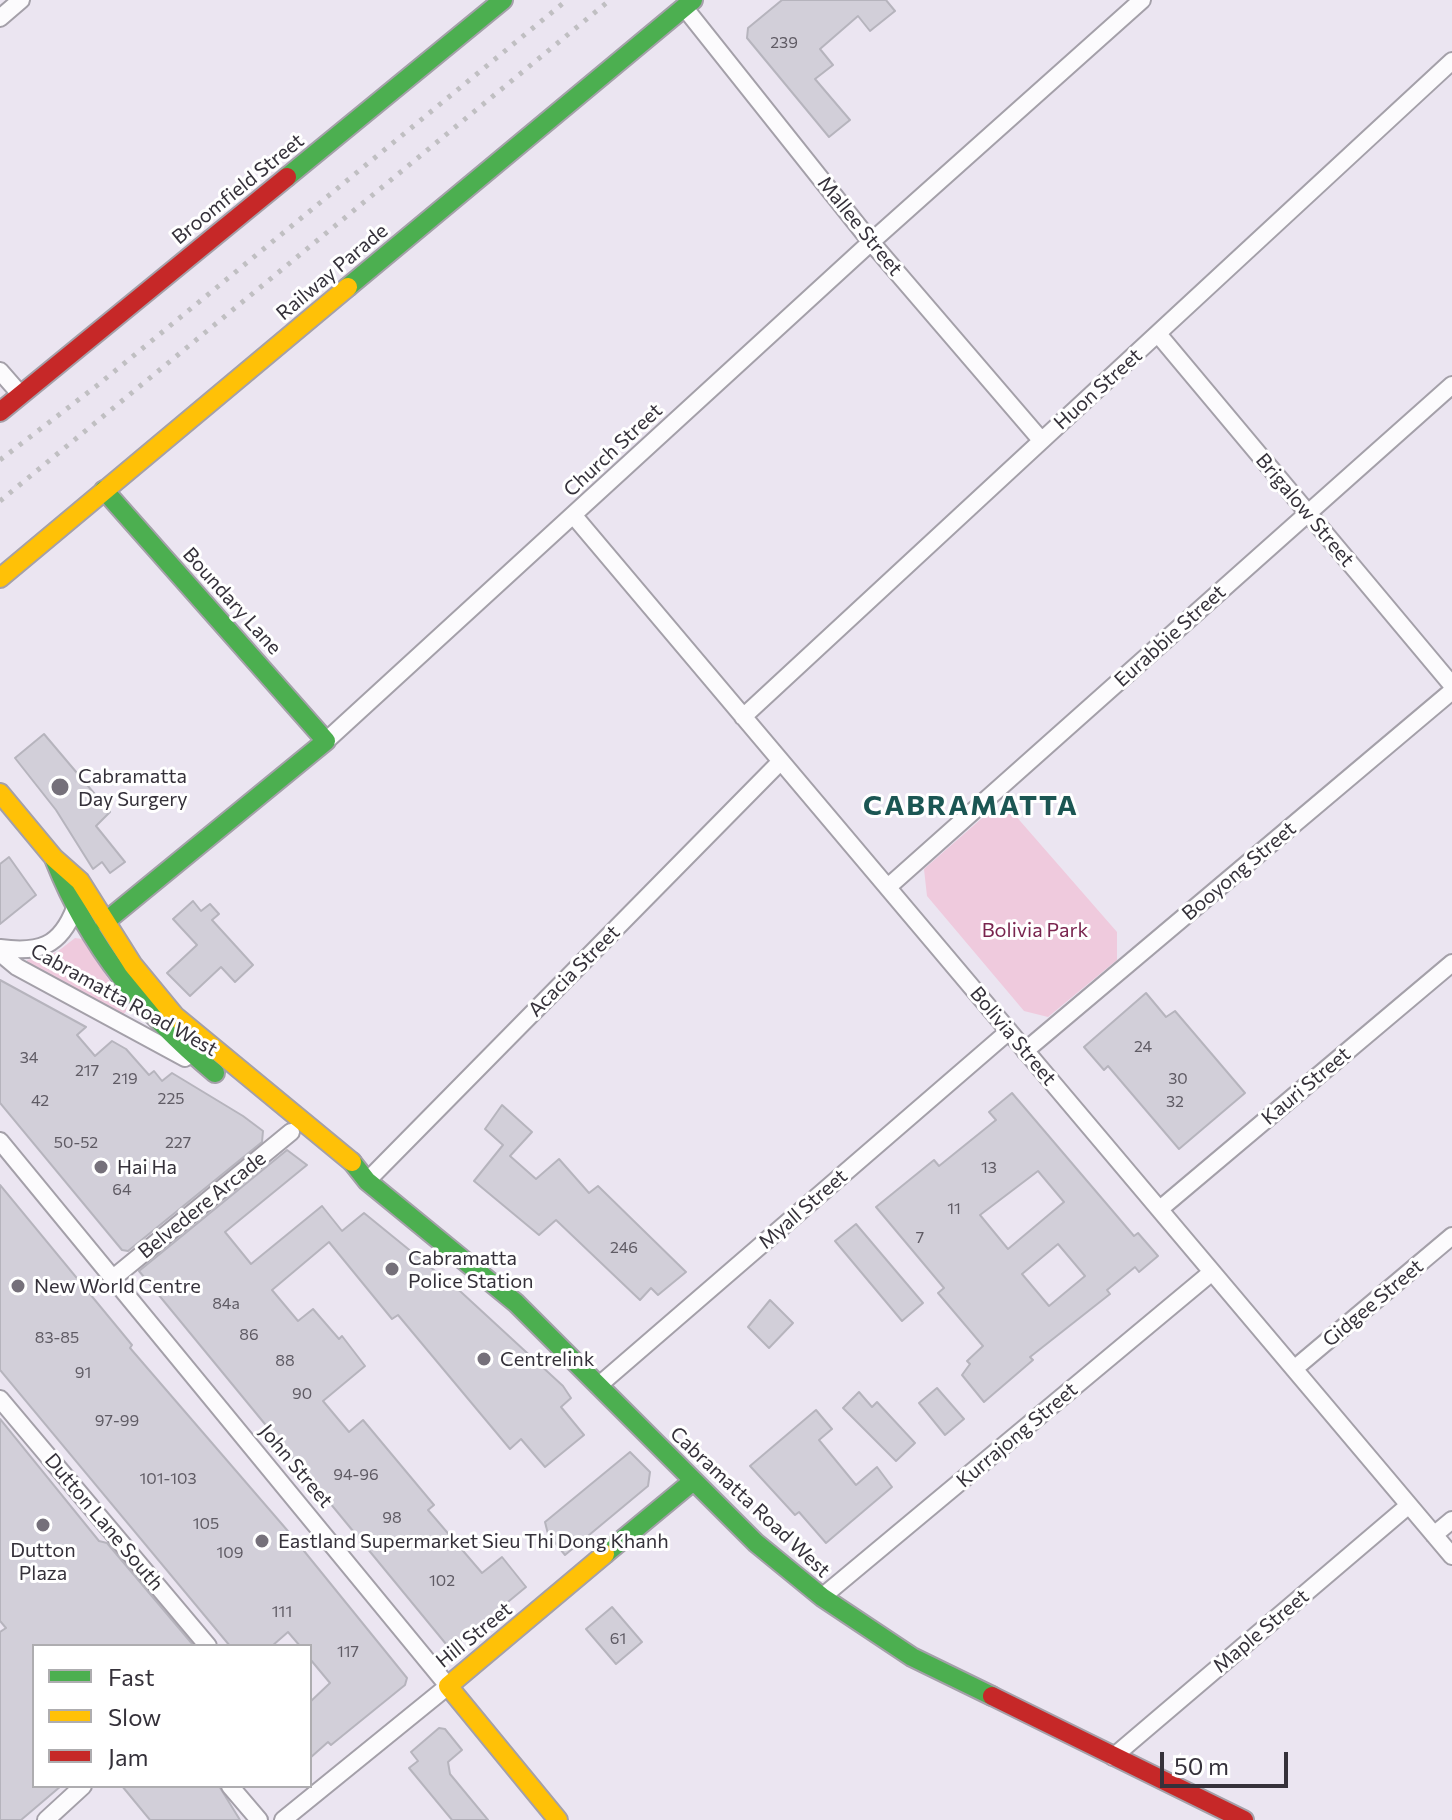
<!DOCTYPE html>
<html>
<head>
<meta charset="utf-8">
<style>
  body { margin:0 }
  #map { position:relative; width:1452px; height:1820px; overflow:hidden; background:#ebe5f1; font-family:Commissioner,sans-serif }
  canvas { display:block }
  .legend { position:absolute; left:32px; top:1644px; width:280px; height:144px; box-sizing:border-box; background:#fff; border:2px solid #aeadb0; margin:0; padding:10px 14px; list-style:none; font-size:24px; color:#35313a }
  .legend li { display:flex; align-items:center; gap:16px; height:40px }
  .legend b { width:40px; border:2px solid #aeadb0 }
  .scale { position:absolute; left:1160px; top:1752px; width:128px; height:36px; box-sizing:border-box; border:4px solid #35313a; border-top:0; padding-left:10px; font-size:24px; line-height:28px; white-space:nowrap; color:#35313a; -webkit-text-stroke:6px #fff; paint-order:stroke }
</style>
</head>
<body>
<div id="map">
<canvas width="1452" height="1820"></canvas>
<ul class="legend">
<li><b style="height:10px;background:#4caf50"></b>Fast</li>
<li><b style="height:10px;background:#ffc107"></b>Slow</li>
<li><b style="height:10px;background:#c62828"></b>Jam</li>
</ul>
<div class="scale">50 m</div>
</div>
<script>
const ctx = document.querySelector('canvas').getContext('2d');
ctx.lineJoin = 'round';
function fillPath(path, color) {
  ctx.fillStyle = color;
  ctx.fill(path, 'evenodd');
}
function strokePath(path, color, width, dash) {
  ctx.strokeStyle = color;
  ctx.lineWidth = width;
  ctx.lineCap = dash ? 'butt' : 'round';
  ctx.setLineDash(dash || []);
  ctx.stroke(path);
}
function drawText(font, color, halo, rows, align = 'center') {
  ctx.font = font + ' Commissioner,sans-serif';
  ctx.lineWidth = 6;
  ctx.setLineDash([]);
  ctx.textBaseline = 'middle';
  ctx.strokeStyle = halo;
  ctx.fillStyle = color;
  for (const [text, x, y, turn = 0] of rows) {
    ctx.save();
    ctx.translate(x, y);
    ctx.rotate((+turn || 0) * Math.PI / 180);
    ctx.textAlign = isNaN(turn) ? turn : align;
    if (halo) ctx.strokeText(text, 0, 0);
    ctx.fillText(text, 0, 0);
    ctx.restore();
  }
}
const green = new Path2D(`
  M 1001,809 L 1014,814 L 1117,932 L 1117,960 L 1048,1017 L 1024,1011 L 927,896 L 924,869 L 989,812 Z
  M 75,938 L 82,939 L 128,1009 L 120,1018 L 26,967 L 27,960 L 57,952 Z`);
const building = new Path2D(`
  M 782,0 L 886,0 L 895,11 L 870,31 L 858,16 L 820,49 L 833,65 L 815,79 L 850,120 L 829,137 L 747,38 L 748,28 Z
  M 44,734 L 110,812 L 96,826 L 125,862 L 110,873 L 102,862 L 93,869 L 56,810 L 15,758 Z
  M 9,857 L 36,895 L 0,924 L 0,864 Z
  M 193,901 L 201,911 L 210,904 L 219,914 L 212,920 L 253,965 L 235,982 L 221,967 L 190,996 L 167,973 L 197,945 L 173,919 Z
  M 0,980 L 86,1027 L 77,1035 L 95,1056 L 112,1041 L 126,1049 L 149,1075 L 154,1071 L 162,1081 L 172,1073 L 243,1116 L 263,1131 L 262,1142 L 128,1251 L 122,1250 L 0,1103 Z
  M 1146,993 L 1166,1017 L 1175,1011 L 1245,1093 L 1179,1149 L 1108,1066 L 1104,1070 L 1084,1047 Z
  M 1012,1093 L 1134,1236 L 1138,1233 L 1158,1256 L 1139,1272 L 1135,1267 L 1107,1290 L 1110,1294 L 1030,1357 L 1033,1360 L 984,1402 L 962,1375 L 970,1364 L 967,1361 L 983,1346 L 938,1293 L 944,1288 L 876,1207 L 934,1160 L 939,1166 L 996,1120 L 989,1112 ZM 1038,1171 L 1064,1202 L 1008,1249 L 980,1215 ZM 1058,1244 L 1085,1276 L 1049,1306 L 1022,1274 Z
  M 502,1105 L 532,1132 L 510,1156 L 536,1179 L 559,1159 L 589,1193 L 598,1186 L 686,1272 L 658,1295 L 651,1288 L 640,1300 L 556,1220 L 539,1235 L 474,1181 L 503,1145 L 485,1129 Z
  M 287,1150 L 307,1165 L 225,1232 L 251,1264 L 322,1206 L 342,1231 L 364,1213 L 461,1292 L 563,1386 L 571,1398 L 561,1407 L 584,1435 L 545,1467 L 521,1439 L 510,1449 L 398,1315 L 392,1319 L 329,1242 L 272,1290 L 298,1321 L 313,1309 L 339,1339 L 342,1336 L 365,1366 L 323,1401 L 349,1432 L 363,1420 L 434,1505 L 428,1510 L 482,1573 L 502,1557 L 526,1587 L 456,1645 L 446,1644 L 139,1271 Z
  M 0,1185 L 132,1345 L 130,1348 L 287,1530 L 407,1678 L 405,1685 L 331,1745 L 328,1742 L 310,1758 L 310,1702 L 330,1683 L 310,1659 L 310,1646 L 300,1646 L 288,1632 L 272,1646 L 230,1646 L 0,1370 Z
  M 856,1224 L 923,1303 L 902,1321 L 835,1241 Z
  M 770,1300 L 793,1323 L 769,1348 L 748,1327 Z
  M 937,1388 L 964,1419 L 945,1435 L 919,1403 Z
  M 859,1392 L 872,1407 L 877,1402 L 915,1443 L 896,1461 L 843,1408 Z
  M 816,1410 L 832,1429 L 819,1440 L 856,1485 L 877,1467 L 892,1487 L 826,1543 L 799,1512 L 795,1515 L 750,1466 Z
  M 0,1419 L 99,1541 L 107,1543 L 194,1646 L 34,1646 L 34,1786 L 61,1786 L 21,1820 L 0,1820 L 0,1632 L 6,1628 L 0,1621 Z
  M 630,1452 L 650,1472 L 648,1486 L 565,1555 L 548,1534 L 545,1522 Z
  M 612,1607 L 642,1642 L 616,1664 L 586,1629 Z
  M 439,1728 L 445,1729 L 462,1750 L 448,1762 L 450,1774 L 488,1820 L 452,1820 L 409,1768 L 418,1761 L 411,1752 Z
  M 122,1786 L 219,1786 L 240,1820 L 150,1820 Z`);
const street = new Path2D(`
  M 684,7 L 871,242 L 1041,440
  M 0,18 L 21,0
  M 1158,334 L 1452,685
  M 0,371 L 21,395
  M 574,516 L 1452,1556
  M 743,717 L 1452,61
  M 326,741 L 871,242 L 1142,0
  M 888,887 L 1452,385
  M 0,948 C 39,953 60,947 75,908
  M 0,953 L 17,967 L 185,1058
  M 1025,1051 L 1452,691
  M 0,1141 L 448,1686 L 283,1820
  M 367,1181 L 781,761
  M 1160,1209 L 1452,963
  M 112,1279 L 291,1132
  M 1294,1369 L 1452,1236
  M 598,1386 L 1009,1031
  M 0,1399 L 208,1646
  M 1434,1535 L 1452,1520
  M 822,1597 L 1212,1272
  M 1113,1757 L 1409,1505
  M 230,1786 L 259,1820
  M 46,1820 L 83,1786`);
const fast = new Path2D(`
  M 287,177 L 503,0
  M 348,287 L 693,0
  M 104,490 L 326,741 L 105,922
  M 55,861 C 89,947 144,1014 215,1073
  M 352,1162 L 367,1181 L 516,1303 L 756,1543 L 822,1597 L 912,1657 L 992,1696
  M 605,1554 L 692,1482`);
const slow = new Path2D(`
  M 0,578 L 348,287
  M 0,793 L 54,858 L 80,881 L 133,965 L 175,1016 L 352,1162
  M 558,1820 L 448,1686 L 605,1554`);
const jam = new Path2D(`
  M 0,412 L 287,177
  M 992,1696 L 1244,1820`);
const rail = new Path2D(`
  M 0,460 L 99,384 L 567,0
  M 0,501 L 610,0`);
const markers = [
  [60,787,10,"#75707a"],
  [101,1167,8,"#75707a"],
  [392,1269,8,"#75707a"],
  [18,1286,8,"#75707a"],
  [484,1359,8,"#75707a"],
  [43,1525,8,"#75707a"],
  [262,1541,8,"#75707a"]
];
const numberNames = [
  ["239",784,43],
  ["24",1143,1047],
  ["34",29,1058],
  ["217",87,1071],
  ["219",125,1079],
  ["30",1178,1079],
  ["225",171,1099],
  ["42",40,1101],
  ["32",1175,1102],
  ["50-52",76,1143],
  ["227",178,1143],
  ["13",989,1168],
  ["64",122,1190],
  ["11",954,1209],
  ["7",920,1238],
  ["246",624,1248],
  ["84a",226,1304],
  ["86",249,1335],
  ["83-85",57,1338],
  ["88",285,1361],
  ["91",83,1373],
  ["90",302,1394],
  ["97-99",117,1421],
  ["94-96",356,1475],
  ["101-103",168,1479],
  ["98",392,1518],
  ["105",206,1524],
  ["109",230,1553],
  ["102",442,1581],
  ["111",282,1612],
  ["61",618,1639],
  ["117",348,1652]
];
const streetNames = [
  ["Broomfield Street",238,189,-39],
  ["Mallee Street",860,226,51],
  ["Railway Parade",332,272,-40],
  ["Huon Street",1098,389,-42],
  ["Church Street",613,450,-43],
  ["Brigalow Street",1305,510,50],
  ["Boundary Lane",232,601,48],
  ["Eurabbie Street",1170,636,-42],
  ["Booyong Street",1239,871,-40],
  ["Acacia Street",574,971,-45],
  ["Cabramatta Road West",124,1000,29],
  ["Bolivia Street",1013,1036,50],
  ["Kauri Street",1306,1086,-40],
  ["Belvedere Arcade",202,1205,-39],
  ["Myall Street",803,1209,-41],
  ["Gidgee Street",1373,1303,-40],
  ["Kurrajong Street",1017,1435,-40],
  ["John Street",296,1466,50],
  ["Cabramatta Road West",750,1502,43],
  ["Dutton Lane South",104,1522,50],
  ["Maple Street",1261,1631,-40],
  ["Hill Street",474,1635,-39]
];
const poiNames = [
  ["Cabramatta",78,776],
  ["Day Surgery",78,799],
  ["Hai Ha",117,1167],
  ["Cabramatta",408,1258],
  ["Police Station",408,1281],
  ["New World Centre",34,1286],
  ["Centrelink",500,1359],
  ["Eastland Supermarket Sieu Thi Dong Khanh",278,1541],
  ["Dutton",43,1550,"center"],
  ["Plaza",43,1573,"center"]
];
const parkNames = [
  ["Bolivia Park",1035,930]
];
const districtNames = [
  ["CABRAMATTA",971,806]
];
fillPath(green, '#efcadd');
fillPath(building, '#d2cfd9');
strokePath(building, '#b6b4bd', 2);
strokePath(street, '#a4a0a9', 20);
strokePath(fast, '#a4a0a9', 22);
strokePath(slow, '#a4a0a9', 22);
strokePath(jam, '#a4a0a9', 22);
strokePath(street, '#fcfbfd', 16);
strokePath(fast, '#4caf50', 18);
strokePath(slow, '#ffc107', 18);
strokePath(jam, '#c62828', 18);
strokePath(rail, '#c0bfc2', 5, [4, 8]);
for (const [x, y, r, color] of markers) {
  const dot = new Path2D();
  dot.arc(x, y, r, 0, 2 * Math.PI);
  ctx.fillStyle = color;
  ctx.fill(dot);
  strokePath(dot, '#fff', 3);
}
drawText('16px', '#5f5b64', null, numberNames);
drawText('20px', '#35313a', '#fff', streetNames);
drawText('20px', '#35313a', '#fff', poiNames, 'left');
drawText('20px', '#79254f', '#fff', parkNames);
ctx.letterSpacing = '2px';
drawText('bold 28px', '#1b5653', '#fff', districtNames);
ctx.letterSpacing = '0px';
</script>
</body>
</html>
